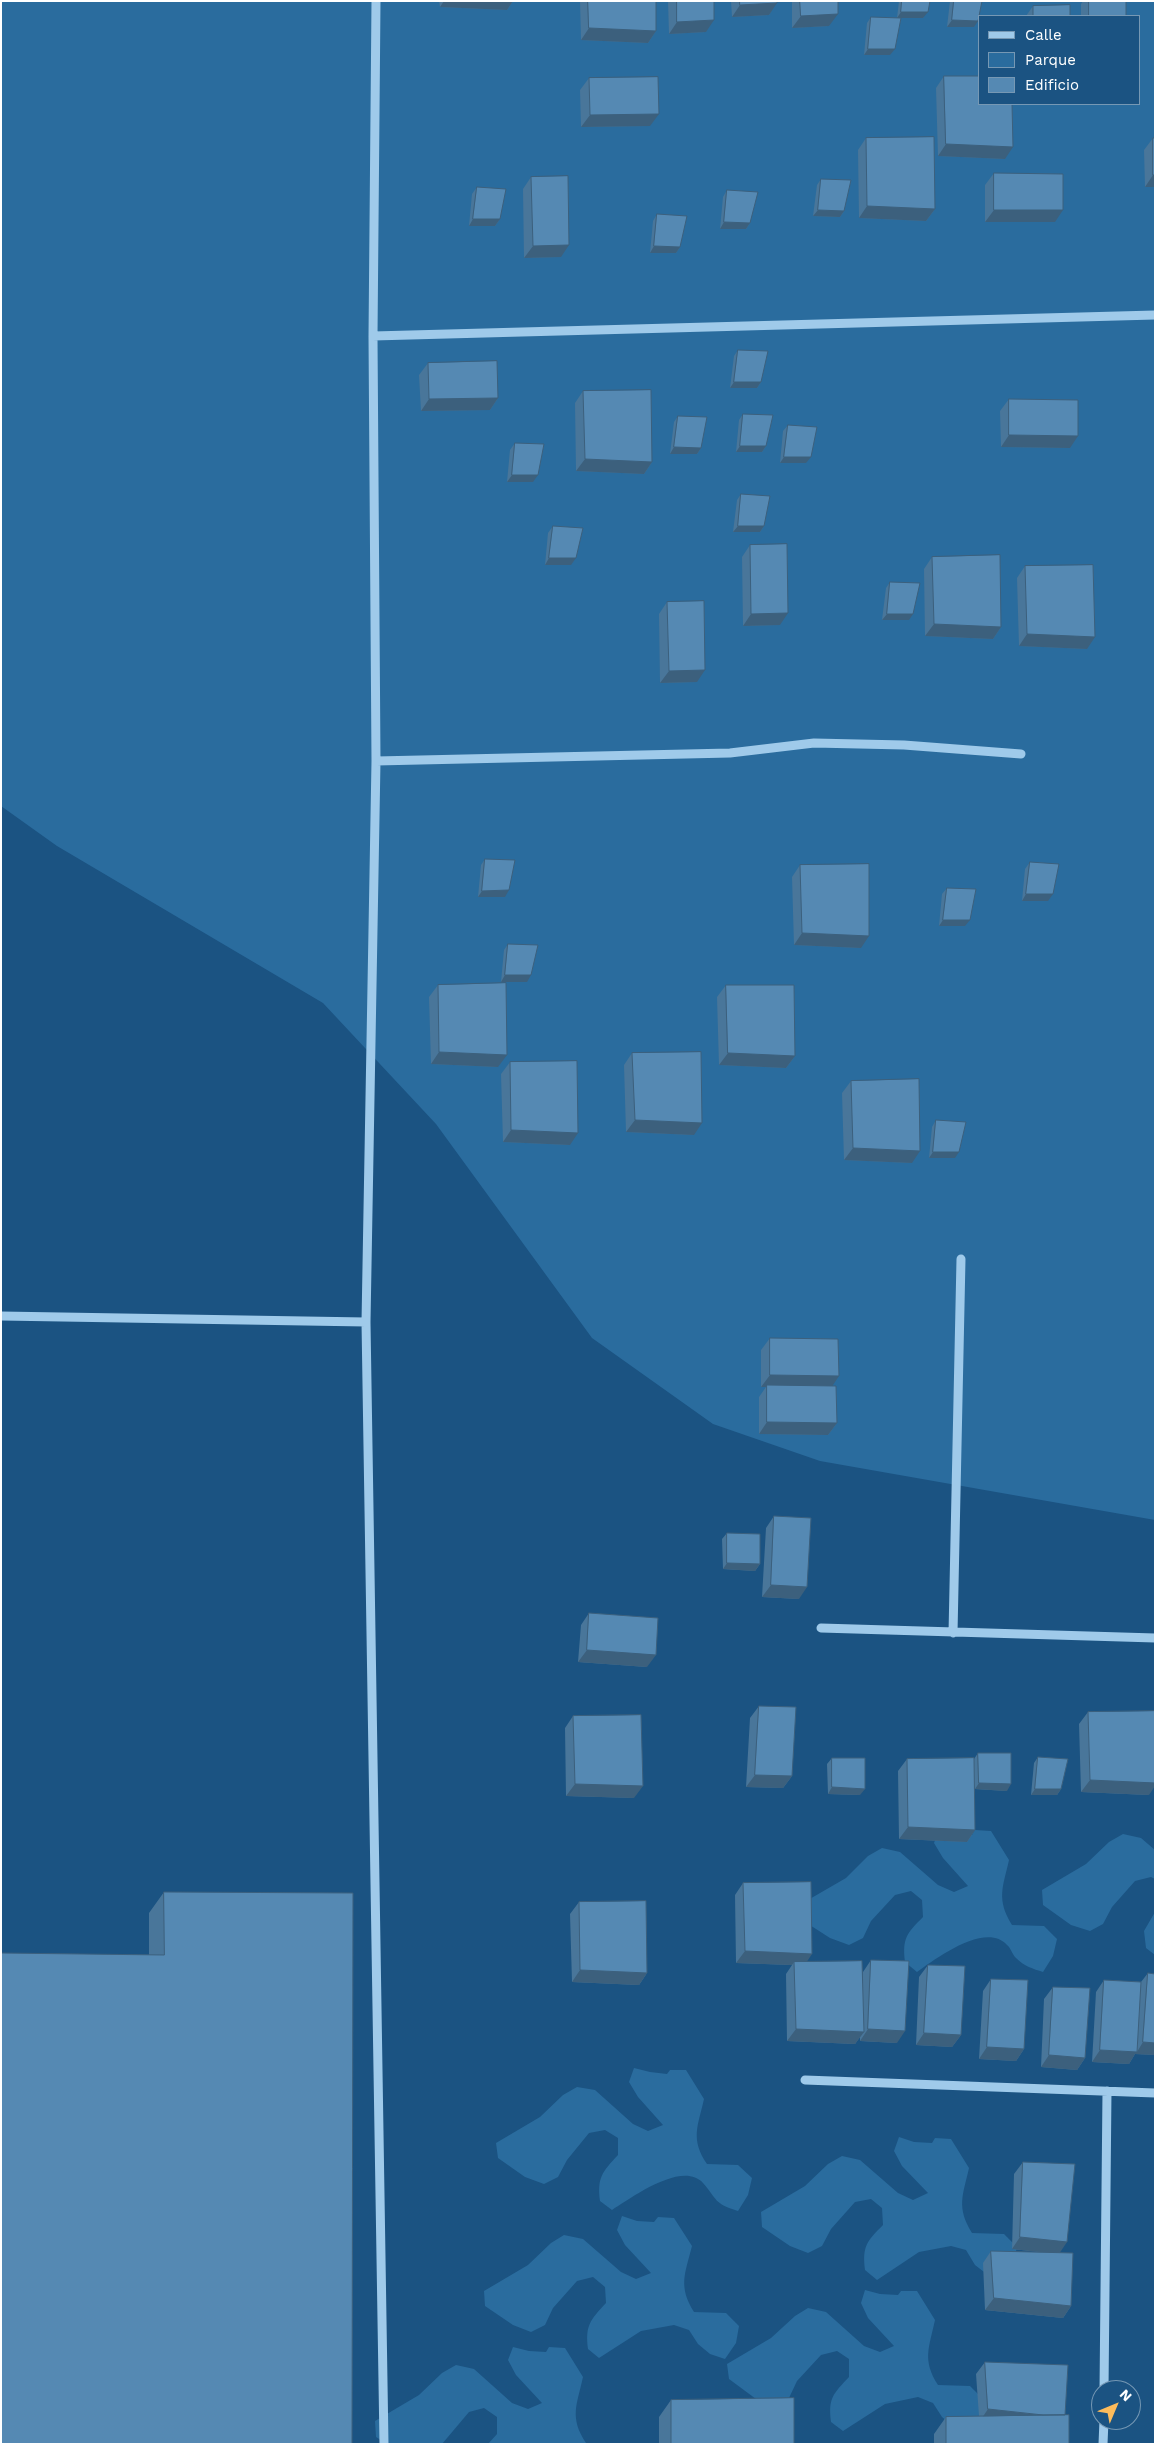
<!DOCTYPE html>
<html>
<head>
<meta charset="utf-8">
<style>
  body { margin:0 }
  #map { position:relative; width:1156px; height:2445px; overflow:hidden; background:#1b5382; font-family:"Work Sans",sans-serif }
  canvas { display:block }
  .frame { position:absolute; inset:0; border:2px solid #fff; pointer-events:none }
  .legend { position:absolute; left:978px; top:15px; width:162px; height:90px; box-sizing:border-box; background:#1b5382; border:1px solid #7698b4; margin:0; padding:6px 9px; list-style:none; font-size:15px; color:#fff }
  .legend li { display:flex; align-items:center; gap:10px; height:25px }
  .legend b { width:25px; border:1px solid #7698b4 }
  .north { position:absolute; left:1091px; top:2380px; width:50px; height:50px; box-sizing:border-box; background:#1b5382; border:1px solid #7698b4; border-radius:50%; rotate:45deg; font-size:14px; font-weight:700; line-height:20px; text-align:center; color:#fff }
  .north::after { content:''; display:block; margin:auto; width:18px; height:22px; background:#fcbb5b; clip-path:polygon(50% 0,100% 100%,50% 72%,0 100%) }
</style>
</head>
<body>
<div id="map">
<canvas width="1156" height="2445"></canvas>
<div class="frame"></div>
<ul class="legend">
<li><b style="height:6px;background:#9fcaea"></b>Calle</li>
<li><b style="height:14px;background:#2a6c9e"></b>Parque</li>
<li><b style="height:14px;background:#5589b3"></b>Edificio</li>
</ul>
<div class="north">N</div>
</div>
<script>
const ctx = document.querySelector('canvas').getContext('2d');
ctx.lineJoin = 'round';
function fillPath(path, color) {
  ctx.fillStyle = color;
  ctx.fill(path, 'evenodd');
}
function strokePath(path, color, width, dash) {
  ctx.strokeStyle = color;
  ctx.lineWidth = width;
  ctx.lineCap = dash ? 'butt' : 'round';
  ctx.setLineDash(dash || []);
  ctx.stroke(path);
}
const green = new Path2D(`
  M 1,1 L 1155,1 L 1155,1520 L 820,1461 L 713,1424 L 592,1338 L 436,1124 L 323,1003 L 57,846 L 1,806 ZM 980,16 L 1140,16 L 1140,104 L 980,104 Z
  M 939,1829 L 954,1834 L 972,1835 L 975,1830 L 991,1831 L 1009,1860 C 1003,1887 996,1899 1012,1925 L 1044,1926 L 1057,1939 L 1053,1956 L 1043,1972 C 1033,1969 1024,1966 1016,1958 C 1012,1954 1011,1948 1007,1945 C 986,1921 935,1959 917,1972 L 905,1962 C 902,1938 907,1933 923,1917 L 922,1900 L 911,1891 L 895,1895 L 871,1921 L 863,1938 L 849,1945 L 830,1938 L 802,1920 L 801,1904 L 846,1878 L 868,1856 L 882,1848 L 900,1852 L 938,1885 L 954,1892 L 968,1886 L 943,1858 L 934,1843 Z
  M 1123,1834 L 1141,1838 L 1155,1850 L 1155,1879 L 1151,1877 L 1135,1881 L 1112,1907 L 1103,1924 L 1090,1931 L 1071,1925 L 1043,1905 L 1042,1890 L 1086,1864 L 1109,1842 Z
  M 1155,1912 L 1155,1955 L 1146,1948 L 1144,1931 Z
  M 634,2068 L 650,2072 L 667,2074 L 670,2070 L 686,2070 L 704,2099 C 698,2126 690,2139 707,2164 L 738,2165 L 752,2178 L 748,2195 L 738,2211 C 713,2203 718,2200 703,2183 C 682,2160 630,2199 612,2210 L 600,2201 C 597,2178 602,2172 618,2155 L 618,2138 L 605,2130 L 589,2133 L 567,2160 L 558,2177 L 544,2184 L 525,2177 L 498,2158 L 496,2143 L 540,2117 L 563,2095 L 577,2087 L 595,2090 L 633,2124 L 648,2131 L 663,2125 L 638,2097 L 629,2082 Z
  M 899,2137 L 914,2142 L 932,2143 L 935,2138 L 951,2139 L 969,2168 C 963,2195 956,2207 972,2233 L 1004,2234 L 1017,2247 L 1013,2264 L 988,2275 L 975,2265 L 966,2250 L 951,2246 L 919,2252 L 877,2280 L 865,2270 C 862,2246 867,2241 883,2225 L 882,2208 L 871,2199 L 855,2202 L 831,2229 L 822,2246 L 808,2253 L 790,2246 L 762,2227 L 761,2212 L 805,2186 L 828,2164 L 842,2156 L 860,2160 L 898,2193 L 913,2200 L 928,2193 L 902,2166 L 894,2151 Z
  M 622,2216 L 637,2221 L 654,2222 L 658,2217 L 674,2218 L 692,2246 C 685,2274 678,2286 694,2312 L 726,2313 L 739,2326 L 736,2343 L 725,2359 L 710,2354 L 698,2344 L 689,2330 L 674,2325 L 641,2331 L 599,2358 L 588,2349 C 585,2326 590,2320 606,2303 L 605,2287 L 593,2277 L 577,2281 L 553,2308 L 545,2325 L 531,2332 L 513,2325 L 485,2306 L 484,2291 L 528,2265 L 551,2243 L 564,2235 L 583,2239 L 621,2272 L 636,2279 L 651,2273 L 625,2245 L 617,2230 Z
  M 865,2290 L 880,2294 L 898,2295 L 901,2291 L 917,2291 L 935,2320 C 929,2348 922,2360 938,2385 L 970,2386 L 983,2399 L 979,2416 L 954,2427 L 942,2417 L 933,2403 L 918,2397 L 885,2404 L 843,2431 L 831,2422 C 828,2398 833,2394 849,2377 L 849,2359 L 837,2351 L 821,2355 L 797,2381 L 789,2398 L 756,2399 L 729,2379 L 727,2364 L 771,2338 L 795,2316 L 808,2308 L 826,2312 L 864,2346 L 880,2352 L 894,2346 L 868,2318 L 861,2303 Z
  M 513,2347 L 529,2351 L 546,2352 L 549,2347 L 565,2348 L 583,2377 C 577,2405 569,2417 586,2443 L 618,2444 L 488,2444 L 497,2434 L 497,2417 L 484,2408 L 469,2412 L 442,2444 L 387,2444 L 376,2437 L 375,2421 L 419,2395 L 442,2373 L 456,2365 L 474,2369 L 512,2403 L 528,2409 L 542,2403 L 516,2375 L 508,2360 Z`);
const minor = new Path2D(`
  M 376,1 L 373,336 L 376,761 L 366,1322 L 384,2444
  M 373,336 L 1155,315
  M 376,761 L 730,753 L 814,743 L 904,745 L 1021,754
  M 1,1316 L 366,1322
  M 821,1628 L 1155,1638
  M 953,1633 L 961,1259
  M 805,2080 L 1155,2093
  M 1104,2390 L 1107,2091
  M 1103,2444 L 1104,2420`);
const wall = new Path2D(`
  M 439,1 L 513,1 L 507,10 L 440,7 Z
  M 580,1 L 656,1 L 656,31 L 648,43 L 581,40 Z
  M 668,1 L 714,1 L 706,32 L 669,34 Z
  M 731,1 L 777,1 L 769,15 L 732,17 Z
  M 792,1 L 838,1 L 829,26 L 792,28 Z
  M 899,1 L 930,1 L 923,18 L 897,18 Z
  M 950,1 L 982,1 L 974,27 L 947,27 Z
  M 1083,1 L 1126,1 L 1126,16 L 1081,16 L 1081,4 Z
  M 1033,6 L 1070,16 L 1026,16 Z
  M 871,17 L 890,55 L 864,55 L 867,23 Z
  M 944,76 L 1005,159 L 938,156 L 936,88 Z
  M 589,78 L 650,126 L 581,127 L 580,90 Z
  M 866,138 L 935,209 L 926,221 L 859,218 L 858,150 Z
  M 1153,138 L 1155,138 L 1155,187 L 1145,187 L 1144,150 Z
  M 994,173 L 1055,222 L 985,222 L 985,185 Z
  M 531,177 L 561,257 L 524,258 L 523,189 Z
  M 821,179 L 844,211 L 840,217 L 813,216 L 817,185 Z
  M 477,187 L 500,219 L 495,226 L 469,226 L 472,194 Z
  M 727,190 L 750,223 L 746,229 L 720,229 L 723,197 Z
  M 657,214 L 680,247 L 676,253 L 650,253 L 653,221 Z
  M 738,350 L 761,382 L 757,388 L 730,388 L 734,356 Z
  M 428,363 L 498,398 L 490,410 L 421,411 L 419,375 Z
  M 583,391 L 652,462 L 644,474 L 576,471 L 575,403 Z
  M 1009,399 L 1070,448 L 1001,447 L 1000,411 Z
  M 743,414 L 766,446 L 762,452 L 736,452 L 739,420 Z
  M 678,416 L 701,448 L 697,454 L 670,454 L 674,422 Z
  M 788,425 L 806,463 L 780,463 L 783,431 Z
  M 515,443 L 533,482 L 507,482 L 510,450 Z
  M 741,494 L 764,526 L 760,532 L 733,532 L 737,500 Z
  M 553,526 L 571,565 L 545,565 L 548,533 Z
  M 750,545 L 780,625 L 743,626 L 742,557 Z
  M 932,557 L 1001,627 L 993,639 L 925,636 L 924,569 Z
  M 1025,566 L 1087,649 L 1019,646 L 1017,578 Z
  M 890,582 L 909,620 L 882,620 L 886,588 Z
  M 667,602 L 697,682 L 660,683 L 659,614 Z
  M 485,859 L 505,897 L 478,897 L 481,865 Z
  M 1030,862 L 1048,901 L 1022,901 L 1025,869 Z
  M 800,865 L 861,948 L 794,945 L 792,877 Z
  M 947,888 L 965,926 L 939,926 L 942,894 Z
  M 508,944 L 527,982 L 501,982 L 504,950 Z
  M 438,985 L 498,1067 L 431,1064 L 429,997 Z
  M 726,985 L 795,1056 L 786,1068 L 719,1065 L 717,997 Z
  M 632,1053 L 694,1135 L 626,1132 L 624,1065 Z
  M 510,1062 L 570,1145 L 503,1142 L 501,1074 Z
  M 851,1081 L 912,1163 L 844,1160 L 842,1093 Z
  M 936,1120 L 955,1158 L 929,1158 L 932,1127 Z
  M 770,1338 L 832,1386 L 837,1423 L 828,1435 L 759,1434 L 759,1397 L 766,1387 L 761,1387 L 761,1350 Z
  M 774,1516 L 799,1599 L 762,1597 L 766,1528 Z
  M 727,1533 L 760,1564 L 755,1571 L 723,1569 L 722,1539 Z
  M 589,1613 L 647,1667 L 578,1662 L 581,1625 Z
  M 759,1706 L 792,1776 L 783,1788 L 746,1787 L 750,1718 Z
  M 1088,1712 L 1149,1795 L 1081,1792 L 1079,1724 Z
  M 573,1716 L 634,1798 L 566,1796 L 565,1728 Z
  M 978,1753 L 1007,1791 L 975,1789 L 975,1830 L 967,1842 L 899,1839 L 898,1771 L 907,1759 L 974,1759 Z
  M 1038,1757 L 1061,1789 L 1057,1795 L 1031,1795 L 1034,1763 Z
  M 832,1758 L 860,1795 L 828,1794 L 827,1764 Z
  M 743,1883 L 807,1962 L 863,1983 L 863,1972 L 871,1960 L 897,2043 L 860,2041 L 860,2037 L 855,2044 L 787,2041 L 786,1974 L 792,1965 L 736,1963 L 735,1895 Z
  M 164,1892 L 352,2444 L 149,1955 L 149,1913 Z
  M 579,1902 L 647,1973 L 639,1985 L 572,1982 L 570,1914 Z
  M 928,1965 L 961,2035 L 952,2047 L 916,2045 L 919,1977 Z
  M 1148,1973 L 1155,2055 L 1135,2054 L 1129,2064 L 1092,2062 L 1096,1992 L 1104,1980 L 1141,1982 Z
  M 991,1979 L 1024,2049 L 1016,2061 L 979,2059 L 983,1991 Z
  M 1053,1987 L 1085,2058 L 1077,2070 L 1041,2067 L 1044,1999 Z
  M 1023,2162 L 1059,2253 L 1071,2306 L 1063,2318 L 985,2310 L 983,2263 L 991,2251 L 1048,2253 L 1012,2249 L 1014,2174 Z
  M 985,2362 L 1065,2415 L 1069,2444 L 934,2444 L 934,2434 L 946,2417 L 979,2416 L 976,2374 Z
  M 671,2400 L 794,2444 L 659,2444 L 659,2417 Z`);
const shadedWall = new Path2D(`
  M 444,1 L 513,1 L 507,10 L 440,7 Z
  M 777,3 L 769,15 L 732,17 L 740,5 Z
  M 901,12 L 928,12 L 923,18 L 897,18 Z
  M 838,14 L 829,26 L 792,28 L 801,16 Z
  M 714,20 L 706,32 L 669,34 L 677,22 Z
  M 952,20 L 978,21 L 974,27 L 947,27 Z
  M 589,28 L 656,31 L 648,43 L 581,40 Z
  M 868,49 L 895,49 L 890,55 L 864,55 Z
  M 659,114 L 650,126 L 581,127 L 590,115 Z
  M 946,144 L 1013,147 L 1005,159 L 938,156 Z
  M 1153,175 L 1155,175 L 1155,187 L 1145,187 Z
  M 867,206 L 935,209 L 926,221 L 859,218 Z
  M 818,210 L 844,211 L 840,217 L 813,216 Z
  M 994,210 L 1063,210 L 1055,222 L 985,222 Z
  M 473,219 L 500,219 L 495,226 L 469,226 Z
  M 724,222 L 750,223 L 746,229 L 720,229 Z
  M 569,245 L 561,257 L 524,258 L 533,246 Z
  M 654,246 L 680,247 L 676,253 L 650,253 Z
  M 734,382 L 761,382 L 757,388 L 730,388 Z
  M 498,398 L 490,410 L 421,411 L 429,399 Z
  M 1009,435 L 1078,436 L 1070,448 L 1001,447 Z
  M 740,446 L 766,446 L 762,452 L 736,452 Z
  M 674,447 L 701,448 L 697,454 L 670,454 Z
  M 784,457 L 811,457 L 806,463 L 780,463 Z
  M 585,459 L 652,462 L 644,474 L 576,471 Z
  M 512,475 L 538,475 L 533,482 L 507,482 Z
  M 738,526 L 764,526 L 760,532 L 733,532 Z
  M 549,558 L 576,558 L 571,565 L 545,565 Z
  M 788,613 L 780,625 L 743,626 L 751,614 Z
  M 887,614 L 913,614 L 909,620 L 882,620 Z
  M 934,624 L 1001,627 L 993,639 L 925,636 Z
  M 1027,634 L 1095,637 L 1087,649 L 1019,646 Z
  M 705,670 L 697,682 L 660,683 L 669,671 Z
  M 509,890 L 505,897 L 478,897 L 482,891 Z
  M 1026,894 L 1053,894 L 1048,901 L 1022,901 Z
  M 943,920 L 970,920 L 965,926 L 939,926 Z
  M 802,933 L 869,936 L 861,948 L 794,945 Z
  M 505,975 L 531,975 L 527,982 L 501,982 Z
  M 439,1052 L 507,1055 L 498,1067 L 431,1064 Z
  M 728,1053 L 795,1056 L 786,1068 L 719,1065 Z
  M 635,1120 L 702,1123 L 694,1135 L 626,1132 Z
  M 511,1130 L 578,1133 L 570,1145 L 503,1142 Z
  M 853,1148 L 920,1151 L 912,1163 L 844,1160 Z
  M 933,1152 L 959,1152 L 955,1158 L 929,1158 Z
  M 770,1375 L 839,1376 L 831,1388 L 767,1385 L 766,1387 L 761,1387 Z
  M 767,1422 L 837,1423 L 828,1435 L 759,1434 Z
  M 727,1563 L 760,1564 L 755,1571 L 723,1569 Z
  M 771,1585 L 807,1587 L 799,1599 L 762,1597 Z
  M 587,1650 L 656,1655 L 647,1667 L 578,1662 Z
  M 755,1775 L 792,1776 L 783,1788 L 746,1787 Z
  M 1090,1780 L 1155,1783 L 1155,1786 L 1149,1795 L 1081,1792 Z
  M 979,1783 L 1011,1784 L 1007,1791 L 975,1789 Z
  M 575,1784 L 643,1786 L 634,1798 L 566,1796 Z
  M 832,1787 L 865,1789 L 860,1795 L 828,1794 Z
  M 1035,1789 L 1061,1789 L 1057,1795 L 1031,1795 Z
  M 908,1827 L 975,1830 L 967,1842 L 899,1839 Z
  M 745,1951 L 812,1954 L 804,1966 L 794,1962 L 792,1965 L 736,1963 Z
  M 580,1970 L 647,1973 L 639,1985 L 572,1982 Z
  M 796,2029 L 864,2032 L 855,2044 L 787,2041 Z
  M 868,2029 L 905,2031 L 897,2043 L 860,2041 Z
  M 924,2033 L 961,2035 L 952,2047 L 916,2045 Z
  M 1143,2042 L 1155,2043 L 1155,2055 L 1135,2054 L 1129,2064 L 1092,2062 L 1100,2050 L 1137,2052 Z
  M 987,2047 L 1024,2049 L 1016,2061 L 979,2059 Z
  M 1049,2055 L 1085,2058 L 1077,2070 L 1041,2067 Z
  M 1020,2237 L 1067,2242 L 1059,2254 L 1012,2249 Z
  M 994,2298 L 1071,2306 L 1063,2318 L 985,2310 Z
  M 988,2409 L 1065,2418 L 980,2421 Z`);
const building = new Path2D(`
  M 588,1 L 656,1 L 656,31 L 589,28 Z
  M 677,1 L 714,1 L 714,20 L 677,22 Z
  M 740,1 L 777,1 L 777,3 L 740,5 Z
  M 800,1 L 838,1 L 838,14 L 801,16 Z
  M 902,1 L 930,1 L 928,12 L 901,12 Z
  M 954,1 L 982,1 L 978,21 L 952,20 Z
  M 1089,1 L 1126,1 L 1126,16 L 1089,16 Z
  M 1070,5 L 1070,16 L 1033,16 L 1033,6 Z
  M 871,17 L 901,18 L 895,49 L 868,49 Z
  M 944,76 L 980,76 L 980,104 L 1012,104 L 1013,147 L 946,144 Z
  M 658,77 L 659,114 L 590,115 L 589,78 Z
  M 934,137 L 935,209 L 867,206 L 866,138 Z
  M 1153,138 L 1155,138 L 1155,175 L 1153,175 Z
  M 994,173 L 1063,174 L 1063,210 L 994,210 Z
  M 568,176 L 569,245 L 533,246 L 531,177 Z
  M 821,179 L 851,180 L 844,211 L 818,210 Z
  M 477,187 L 506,189 L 500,219 L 473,219 Z
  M 727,190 L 758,192 L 750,223 L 724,222 Z
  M 657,214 L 687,216 L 680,247 L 654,246 Z
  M 738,350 L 768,351 L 761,382 L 734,382 Z
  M 497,361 L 498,398 L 429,399 L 428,363 Z
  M 651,390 L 652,462 L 585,459 L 583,391 Z
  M 1009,399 L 1078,400 L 1078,436 L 1009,435 Z
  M 743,414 L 773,415 L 766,446 L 740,446 Z
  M 678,416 L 707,417 L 701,448 L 674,447 Z
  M 788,425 L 817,427 L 811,457 L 784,457 Z
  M 515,443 L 544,444 L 538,475 L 512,475 Z
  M 741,494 L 770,496 L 764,526 L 738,526 Z
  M 553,526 L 583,528 L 576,558 L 549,558 Z
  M 787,544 L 788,613 L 751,614 L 750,545 Z
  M 1000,555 L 1001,627 L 934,624 L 932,557 Z
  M 1093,565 L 1095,637 L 1027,634 L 1025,566 Z
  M 890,582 L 920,583 L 913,614 L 887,614 Z
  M 704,601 L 705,670 L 669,671 L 667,602 Z
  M 485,859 L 515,860 L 509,890 L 482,891 Z
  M 1030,862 L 1059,864 L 1053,894 L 1026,894 Z
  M 869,864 L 869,936 L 802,933 L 800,865 Z
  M 947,888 L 976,889 L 970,920 L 943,920 Z
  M 508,944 L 538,945 L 531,975 L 505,975 Z
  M 506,983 L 507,1055 L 439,1052 L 438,985 Z
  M 726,985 L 794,985 L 795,1056 L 728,1053 Z
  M 701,1052 L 702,1123 L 635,1120 L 632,1053 Z
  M 577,1061 L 578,1133 L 511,1130 L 510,1062 Z
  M 919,1079 L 920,1151 L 853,1148 L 851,1081 Z
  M 936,1120 L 966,1122 L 959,1152 L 933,1152 Z
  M 770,1338 L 838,1339 L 839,1376 L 770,1375 Z
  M 767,1385 L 836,1386 L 837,1423 L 767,1422 Z
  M 774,1516 L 811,1518 L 807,1587 L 771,1585 Z
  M 727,1533 L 760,1534 L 760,1564 L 727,1563 Z
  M 589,1613 L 658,1618 L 656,1655 L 587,1650 Z
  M 759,1706 L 796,1707 L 792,1776 L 755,1775 Z
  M 1155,1711 L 1155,1783 L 1090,1780 L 1088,1712 Z
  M 641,1715 L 643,1786 L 575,1784 L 573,1716 Z
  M 978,1753 L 1011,1753 L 1011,1784 L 979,1783 Z
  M 1038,1757 L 1068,1759 L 1061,1789 L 1035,1789 Z
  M 832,1758 L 865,1758 L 865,1789 L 832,1787 Z
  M 974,1758 L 975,1830 L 908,1827 L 907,1759 Z
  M 811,1882 L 812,1954 L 745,1951 L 743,1883 Z
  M 164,1892 L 353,1893 L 352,2444 L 1,2444 L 1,1953 L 164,1955 Z
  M 646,1901 L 647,1973 L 580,1970 L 579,1902 Z
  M 871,1960 L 909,1961 L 905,2031 L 868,2029 Z
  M 862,1961 L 864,2032 L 796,2029 L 794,1962 Z
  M 928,1965 L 965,1966 L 961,2035 L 924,2033 Z
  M 1148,1973 L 1155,1974 L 1155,2043 L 1143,2042 Z
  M 991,1979 L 1028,1980 L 1024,2049 L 987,2047 Z
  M 1104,1980 L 1141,1982 L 1137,2052 L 1100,2050 Z
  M 1053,1987 L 1090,1988 L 1085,2058 L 1049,2055 Z
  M 1023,2162 L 1075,2164 L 1067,2242 L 1020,2237 Z
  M 991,2251 L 1073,2253 L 1071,2306 L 994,2298 Z
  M 985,2362 L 1068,2365 L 1065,2415 L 1043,2415 L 988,2409 Z
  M 794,2398 L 794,2444 L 671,2444 L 671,2400 Z
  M 1069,2415 L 1069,2444 L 946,2444 L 946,2417 Z`);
fillPath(green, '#2a6c9e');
strokePath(minor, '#9fcaea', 9);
fillPath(wall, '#49769a');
fillPath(shadedWall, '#3c607d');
fillPath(building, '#5589b3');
strokePath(building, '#3c607d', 1);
</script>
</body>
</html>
